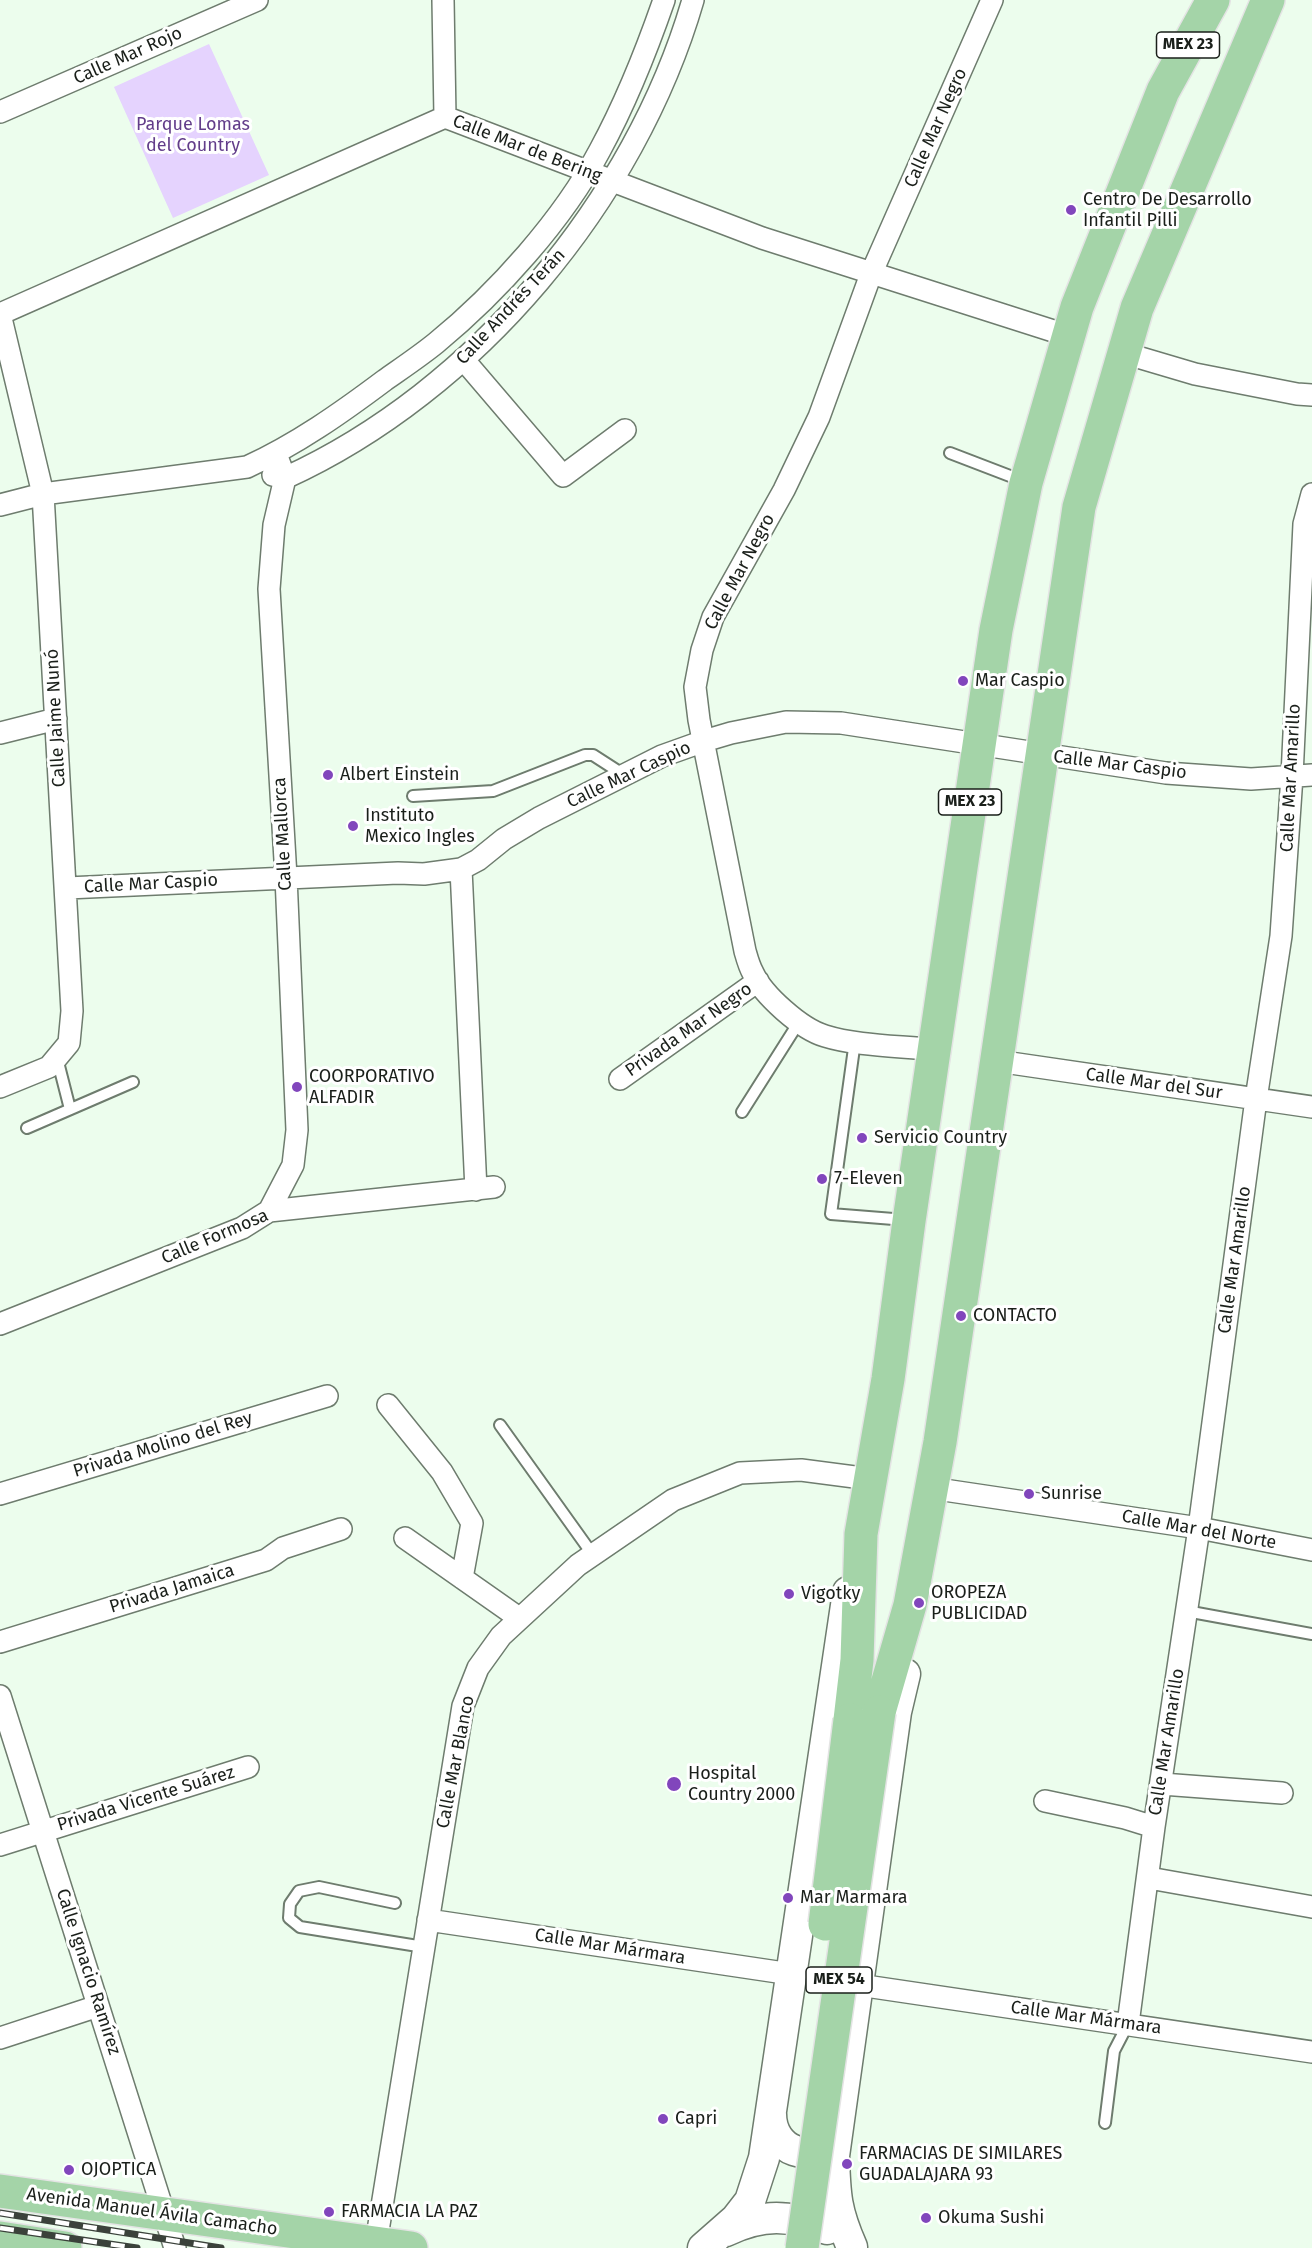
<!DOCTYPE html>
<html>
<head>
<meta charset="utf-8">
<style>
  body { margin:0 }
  canvas { display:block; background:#ecfded }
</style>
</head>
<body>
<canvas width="1312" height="2248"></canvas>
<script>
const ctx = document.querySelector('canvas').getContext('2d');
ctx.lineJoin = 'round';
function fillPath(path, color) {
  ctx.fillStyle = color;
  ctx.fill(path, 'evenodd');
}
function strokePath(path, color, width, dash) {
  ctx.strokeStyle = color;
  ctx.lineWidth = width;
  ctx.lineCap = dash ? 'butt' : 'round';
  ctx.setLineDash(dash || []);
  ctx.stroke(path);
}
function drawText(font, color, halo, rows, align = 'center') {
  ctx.font = font + ' "Fira Sans",sans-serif';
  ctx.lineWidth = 6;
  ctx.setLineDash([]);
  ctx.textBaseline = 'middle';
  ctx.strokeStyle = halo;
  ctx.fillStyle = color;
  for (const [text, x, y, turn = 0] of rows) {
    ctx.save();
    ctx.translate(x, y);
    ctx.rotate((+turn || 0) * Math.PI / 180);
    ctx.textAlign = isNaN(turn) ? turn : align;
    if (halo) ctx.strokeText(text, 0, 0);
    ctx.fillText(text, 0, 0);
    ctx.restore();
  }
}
const green = new Path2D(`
  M 209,44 L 269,175 L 173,218 L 114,87 Z`);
const lane = new Path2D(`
  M 950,453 L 1023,481
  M 413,796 L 493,791 L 585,755 L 593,755 L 624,775
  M 855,1041 L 831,1214 L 906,1220
  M 57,1058 L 70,1109
  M 742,1112 L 799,1022
  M 27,1128 L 133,1082
  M 500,1425 L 593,1555
  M 1186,1611 L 1312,1634
  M 395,1903 L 319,1887 L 299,1891 L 290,1904 L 289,1918 L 300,1927 L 424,1947
  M 1105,2123 L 1114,2051 L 1128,2024`);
const street = new Path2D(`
  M 443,0 L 445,117
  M 0,112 L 257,0
  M 0,314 L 445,117 L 762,238 L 1069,336
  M 0,314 L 43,494 L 72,1011 L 69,1043 L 49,1067 L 0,1087
  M 1124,353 L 1195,374 L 1297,394 L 1312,395
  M 463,359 L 563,476 L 625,430
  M 273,475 L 285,478 C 476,391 635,200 693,0
  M 0,505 L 43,494 L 247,467 C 297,444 341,413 385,380 C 402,368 420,356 436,343 C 497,293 563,220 600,150 C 626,102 646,52 664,0
  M 0,733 L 56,719
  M 461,869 L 476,1190
  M 67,888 L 398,873 L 424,874 L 461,869 L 478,860 L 504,839 L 539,818 L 662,756 L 704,741 L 731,733 L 786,722 L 841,723 L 1166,773 L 1251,779 L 1312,775
  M 935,1050 C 901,1046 857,1046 825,1036 C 801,1029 763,995 753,973 C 749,966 747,958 745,951 L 699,720 L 695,687 L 702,650 L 713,617 L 784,490 L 819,417 L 871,274 L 992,0
  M 997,1061 L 1312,1107
  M 620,1079 L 758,981
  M 269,1211 L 293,1165 L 297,1130 L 286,877 L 269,589 L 274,525 L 285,478 L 276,454
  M 0,1324 L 242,1228 L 269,1211 L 494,1187
  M 388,1405 L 442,1472 L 472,1523 L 462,1578
  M 944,1490 L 1199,1528 L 1312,1550
  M 0,1494 L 327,1396
  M 405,1538 L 519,1618
  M 0,1642 L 266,1560 L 283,1548 L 341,1529
  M 0,1696 L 175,2248
  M 1162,1784 L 1282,1793
  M 1045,1801 L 1125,1818 L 1154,1827
  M 0,1845 L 248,1767
  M 1149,1878 L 1312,1907
  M 428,1920 L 791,1974
  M 859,1985 L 1312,2052
  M 1128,2024 L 1154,1827 L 1199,1528 L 1256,1099 L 1281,936 L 1292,776 L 1304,524 L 1312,494
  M 0,2038 L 98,2006
  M 376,2243 L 463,1706 L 478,1668 L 501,1636 L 578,1565 L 673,1500 L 740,1473 L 801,1470 L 870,1479`);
const secondary = new Path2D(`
  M 771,2114 C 771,2151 813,2167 834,2136
  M 726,2231 C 763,2213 790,2215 827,2229
  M 852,2247 C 836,2211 835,2195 834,2156 L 896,1712 L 905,1674
  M 703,2248 L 736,2219 L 750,2201 L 764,2158 L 848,1592`);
const primary = new Path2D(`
  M 879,1712 L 910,1605 L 940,1442 L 1079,507 L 1137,308 L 1268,0
  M 850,1720 L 857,1660 L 861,1534 L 888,1379 L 909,1221 L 996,630 L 1026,483 L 1077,307 L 1163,91 L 1213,0
  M 0,2191 L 411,2248
  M 0,2238 L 65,2248`);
const rail = new Path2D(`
  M 0,2213 L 221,2248
  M 0,2228 L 137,2248`);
const primaryBridge = new Path2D(`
  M 825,1924 L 850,1720
  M 802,2248 L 879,1712`);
const markers = [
  [1071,210,6,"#8146bc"],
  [963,681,6,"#8146bc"],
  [328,775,6,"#8146bc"],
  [353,826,6,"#8146bc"],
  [297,1087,6,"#8146bc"],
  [862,1138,6,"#8146bc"],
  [822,1179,6,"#8146bc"],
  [961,1316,6,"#8146bc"],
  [1029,1494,6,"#8146bc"],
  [789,1594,6,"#8146bc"],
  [919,1603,6,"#8146bc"],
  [674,1784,8,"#8146bc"],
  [788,1898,6,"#8146bc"],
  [663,2119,6,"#8146bc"],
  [847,2164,6,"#8146bc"],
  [69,2170,6,"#8146bc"],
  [329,2212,6,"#8146bc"],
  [926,2218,6,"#8146bc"]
];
const shields = [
  [1188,45,63],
  [970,802,63],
  [839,1980,66]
];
const shieldNames = [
  ["MEX 23",1188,45],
  ["MEX 23",970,802],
  ["MEX 54",839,1980]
];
const streetNames = [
  ["Calle Mar Rojo",128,56,-24],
  ["Calle Mar Negro",936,128,-66],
  ["Calle Mar de Bering",527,149,21],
  ["Calle Andrés Terán",511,307,-47],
  ["Calle Mar Negro",740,572,-62],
  ["Calle Jaime Nunó",56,718,-93],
  ["Calle Mar Caspio",1120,765,7],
  ["Calle Mar Caspio",629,775,-25],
  ["Calle Mar Amarillo",1291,778,-87],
  ["Calle Mallorca",283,834,-93],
  ["Calle Mar Caspio",151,884,-3],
  ["Privada Mar Negro",689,1030,-35],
  ["Calle Mar del Sur",1154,1084,8],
  ["Calle Formosa",215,1237,-23],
  ["Calle Mar Amarillo",1235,1260,-82],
  ["Privada Molino del Rey",163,1445,-17],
  ["Calle Mar del Norte",1199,1530,10],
  ["Privada Jamaica",172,1589,-17],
  ["Calle Mar Amarillo",1167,1742,-81],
  ["Calle Mar Blanco",456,1762,-79],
  ["Privada Vicente Suárez",146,1799,-17],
  ["Calle Mar Mármara",610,1947,9],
  ["Calle Ignacio Ramírez",88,1972,72],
  ["Calle Mar Mármara",1086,2018,8],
  ["Avenida Manuel Ávila Camacho",152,2212,8]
];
const parkNames = [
  ["Parque Lomas",193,125],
  ["del Country",193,146]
];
const poiNames = [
  ["Centro De Desarrollo",1083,200],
  ["Infantil Pilli",1083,221],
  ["Mar Caspio",975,681],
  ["Albert Einstein",340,775],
  ["Instituto",365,816],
  ["Mexico Ingles",365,837],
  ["COORPORATIVO",309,1077],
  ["ALFADIR",309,1098],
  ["Servicio Country",874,1138],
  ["7-Eleven",834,1179],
  ["CONTACTO",973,1316],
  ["Sunrise",1041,1494],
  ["OROPEZA",931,1593],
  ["PUBLICIDAD",931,1614],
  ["Vigotky",801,1594],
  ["Hospital",688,1774],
  ["Country 2000",688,1795],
  ["Mar Marmara",800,1898],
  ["Capri",675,2119],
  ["FARMACIAS DE SIMILARES",859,2154],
  ["GUADALAJARA 93",859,2175],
  ["OJOPTICA",81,2170],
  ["FARMACIA LA PAZ",341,2212],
  ["Okuma Sushi",938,2218]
];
fillPath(green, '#e5d3fe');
strokePath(lane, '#6e7c6e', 14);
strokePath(street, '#6e7c6e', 24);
strokePath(secondary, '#6e7c6e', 33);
strokePath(primary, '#e4e4e4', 36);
strokePath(lane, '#fff', 10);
strokePath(street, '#fff', 21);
strokePath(secondary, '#fff', 30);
strokePath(primary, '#a4d4a8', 33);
strokePath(rail, '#3b423b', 7);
strokePath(rail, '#fff', 4.5, [14]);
strokePath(primaryBridge, '#e4e4e4', 36, []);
strokePath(primaryBridge, '#a4d4a8', 33);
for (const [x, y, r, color] of markers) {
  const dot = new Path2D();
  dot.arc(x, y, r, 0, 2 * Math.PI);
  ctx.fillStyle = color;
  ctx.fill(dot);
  strokePath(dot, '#fff', 2);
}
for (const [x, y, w] of shields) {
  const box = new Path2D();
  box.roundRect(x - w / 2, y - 13, w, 26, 4.5);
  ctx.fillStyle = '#fff';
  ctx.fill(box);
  strokePath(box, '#1a1f1a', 1.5);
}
drawText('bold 16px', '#1a1f1a', null, shieldNames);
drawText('18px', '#1a1f1a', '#fff', streetNames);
drawText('18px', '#623d8a', '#fff', parkNames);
drawText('18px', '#1a1f1a', '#fff', poiNames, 'left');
</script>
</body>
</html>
